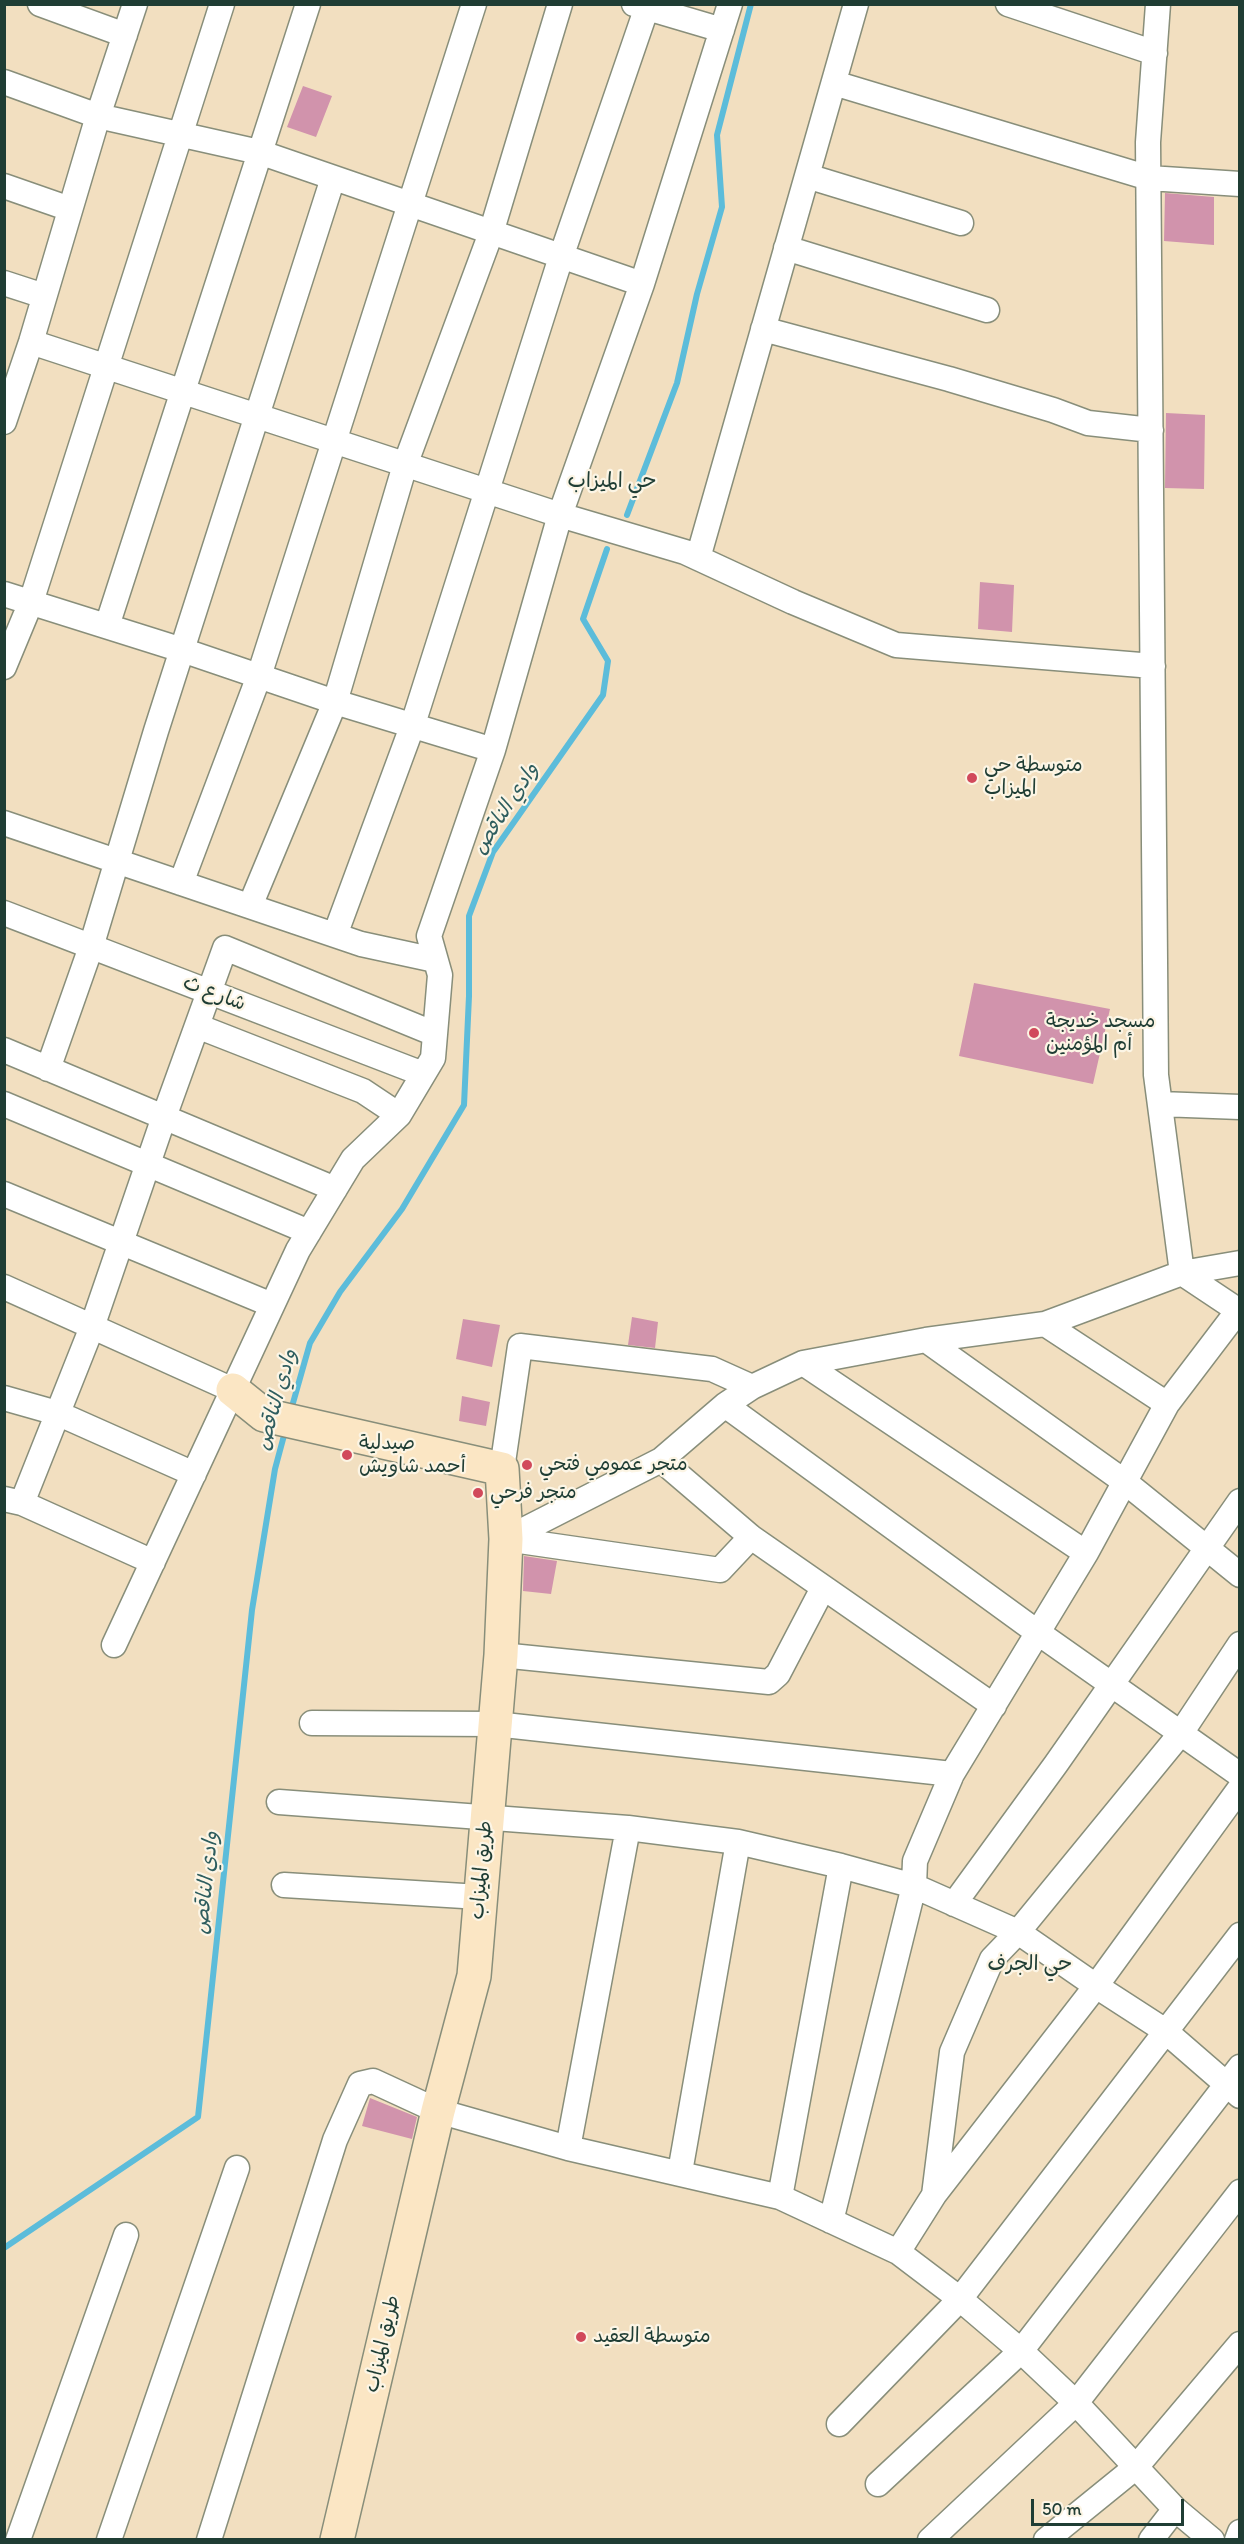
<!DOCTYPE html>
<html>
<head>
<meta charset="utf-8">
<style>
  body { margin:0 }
  #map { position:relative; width:1244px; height:2544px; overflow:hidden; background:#f2dfc0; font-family:Itim,sans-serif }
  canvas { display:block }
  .frame { position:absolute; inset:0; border:6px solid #1f3d34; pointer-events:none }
  .scale { position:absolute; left:1031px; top:2499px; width:153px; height:27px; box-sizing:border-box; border:3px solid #1f3d34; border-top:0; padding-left:8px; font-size:18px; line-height:21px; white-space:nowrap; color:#1f3d34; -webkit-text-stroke:4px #fcf5e5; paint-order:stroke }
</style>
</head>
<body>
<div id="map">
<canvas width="1244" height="2544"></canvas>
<div class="frame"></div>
<div class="scale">50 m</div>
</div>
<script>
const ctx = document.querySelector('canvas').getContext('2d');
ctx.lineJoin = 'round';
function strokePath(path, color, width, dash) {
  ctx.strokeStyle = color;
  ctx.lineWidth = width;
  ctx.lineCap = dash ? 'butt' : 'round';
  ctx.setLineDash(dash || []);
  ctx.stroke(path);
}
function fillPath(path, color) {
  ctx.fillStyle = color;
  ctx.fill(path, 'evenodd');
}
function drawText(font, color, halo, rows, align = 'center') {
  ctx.font = font + ' Itim,"Playpen Sans Arabic",sans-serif';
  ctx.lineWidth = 4.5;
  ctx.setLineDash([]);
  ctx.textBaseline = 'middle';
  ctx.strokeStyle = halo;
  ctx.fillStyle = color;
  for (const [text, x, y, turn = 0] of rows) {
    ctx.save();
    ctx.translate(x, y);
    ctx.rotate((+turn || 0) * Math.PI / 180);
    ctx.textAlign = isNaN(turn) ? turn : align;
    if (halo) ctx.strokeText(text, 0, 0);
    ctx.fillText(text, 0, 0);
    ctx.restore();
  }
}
const stream = new Path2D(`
  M 627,515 L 677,383 L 697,294 L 722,207 L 717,135 L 751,4
  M 291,1410 L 310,1343 L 340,1292 L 402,1209 L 464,1105 L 469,996 L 469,916 L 493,852 L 603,695 L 608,661 L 583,619 L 607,549
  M 4,2248 L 198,2117 L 252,1610 L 275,1469 L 286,1428`);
const building = new Path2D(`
  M 303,86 L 332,96 L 316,137 L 287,127 Z
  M 1165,193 L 1214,197 L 1214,245 L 1164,241 Z
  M 1166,413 L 1205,415 L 1204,489 L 1165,488 Z
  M 980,582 L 1014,585 L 1012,632 L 978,629 Z
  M 974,983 L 1110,1009 L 1093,1084 L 959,1056 Z
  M 632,1317 L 658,1322 L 655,1348 L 628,1345 Z
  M 463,1319 L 500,1325 L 492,1367 L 456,1359 Z
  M 462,1396 L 490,1402 L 486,1426 L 459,1421 Z
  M 524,1556 L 557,1561 L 551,1594 L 523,1591 Z
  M 370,2098 L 417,2117 L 412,2139 L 362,2126 Z`);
const street = new Path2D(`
  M 40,4 L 125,35
  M 634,4 L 722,30
  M 1008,4 L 1155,53
  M 1158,4 L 1148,142 L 1156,1075 L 1182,1273 L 1236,1309
  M 4,82 L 98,116 L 259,152 L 642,284 L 560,515 L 493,750 L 429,936 L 440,975 L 433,1058 L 399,1115 L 353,1159 L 298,1250 L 114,1645
  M 834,83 L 1149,178 L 1240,184
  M 807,176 L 961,223
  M 4,186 L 70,209
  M 786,248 L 987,310
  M 4,283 L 44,296
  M 642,284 L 730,4
  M 763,329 L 949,379 L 1053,410 L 1088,423 L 1151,430
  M 31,342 L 560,515 L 685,552 L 793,602 L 896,645 L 1153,666
  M 4,422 L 31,342 L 98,116 L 135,4
  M 698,558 L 856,4
  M 4,594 L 182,650 L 335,702 L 493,750
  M 107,626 L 308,4
  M 4,667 L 31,602 L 222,4
  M 4,823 L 361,944 L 435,960
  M 181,883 L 259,676 L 474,4
  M 250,906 L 335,702 L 405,465 L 491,233 L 560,4
  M 4,913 L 423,1074
  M 335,935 L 413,724 L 561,257 L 648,4
  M 197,1026 L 363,1091 L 399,1115
  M 4,1050 L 335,1189
  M 48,1069 L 91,947 L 156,731 L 333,178
  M 4,1104 L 309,1232
  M 1160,1104 L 1240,1107
  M 4,1194 L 272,1305
  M 4,1287 L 233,1390
  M 1045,1324 L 1167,1404
  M 926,1340 L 1125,1482 L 1240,1575
  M 803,1363 L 1086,1553
  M 4,1398 L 57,1413 L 194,1474
  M 725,1405 L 1037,1632 L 1240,1775
  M 661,1460 L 751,1537 L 994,1706
  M 502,1469 L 520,1346 L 712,1369 L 752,1387
  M 4,1499 L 22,1503 L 153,1562
  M 22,1503 L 92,1327 L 164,1117 L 225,948 L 435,1034
  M 506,1539 L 661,1460 L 725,1405 L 752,1387 L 803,1363 L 926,1340 L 1045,1324 L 1182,1273 L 1240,1263
  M 506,1539 L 720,1570 L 751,1537
  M 501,1655 L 769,1682 L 778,1674 L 823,1588
  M 312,1723 L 495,1724 L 952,1774
  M 279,1802 L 628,1828 L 738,1842 L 841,1866 L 914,1886 L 1018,1932 L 1096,1986 L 1164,2030 L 1240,2096
  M 284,1885 L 480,1897
  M 954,1904 L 1056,1764 L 1240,1501
  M 568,2148 L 628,1828
  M 680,2172 L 738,1842
  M 934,2195 L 952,2052 L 992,1959 L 1018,1932 L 1181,1733 L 1240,1644
  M 780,2197 L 841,1866
  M 831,2221 L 914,1886 L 915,1861 L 952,1774 L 1086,1553 L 1167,1404 L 1240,1308
  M 898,2252 L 934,2195 L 1096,1986 L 1240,1788
  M 839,2424 L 960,2299 L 1240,1935
  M 878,2484 L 1021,2351 L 1240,2067
  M 18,2540 L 126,2235
  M 109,2540 L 237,2168
  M 209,2540 L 335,2140 L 360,2084 L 373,2081 L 438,2111 L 568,2148 L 780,2197 L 898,2252 L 960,2299 L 1021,2351 L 1076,2403 L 1175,2509 L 1212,2540
  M 930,2540 L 1076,2403 L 1240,2192
  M 1046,2540 L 1136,2467 L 1240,2344
  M 1151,2540 L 1175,2509
  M 1237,2540 L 1240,2532`);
const secondary = new Path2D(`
  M 233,1390 L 264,1415 L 502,1469 L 506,1539 L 501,1655 L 474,1976 L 438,2111 L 337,2540`);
const markers = [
  [972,778,6,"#d1495b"],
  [1034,1033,6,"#d1495b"],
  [347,1455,6,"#d1495b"],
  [527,1465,6,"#d1495b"],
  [478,1493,6,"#d1495b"],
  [581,2337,6,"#d1495b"]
];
const poiNames = [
  ["متوسطة حي",984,766],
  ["الميزاب",984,789],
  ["مسجد خديجة",1046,1022],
  ["أم المؤمنين",1046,1045],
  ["صيدلية",359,1444],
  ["أحمد شاويش",359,1467],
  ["متجر عمومي فتحي",539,1465],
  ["متجر فرحي",490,1493],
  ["متوسطة العقيد",593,2337]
];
const streetNames = [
  ["شارع ث",214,994,21],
  ["طريق الميزاب",482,1870,-85],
  ["طريق الميزاب",383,2344,-77]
];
const neighbourhoodNames = [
  ["حي الميزاب",612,482],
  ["حي الجرف",1030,1965]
];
const waterNames = [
  ["وادي الناقص",506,809,-57],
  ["وادي الناقص",277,1400,-74],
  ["وادي الناقص",207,1883,-84]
];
strokePath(stream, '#5cbcda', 6);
fillPath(building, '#d193ac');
strokePath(street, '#888e7a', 27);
strokePath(secondary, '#888e7a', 36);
strokePath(street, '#fff', 24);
strokePath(secondary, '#fbe6c4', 33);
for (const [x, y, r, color] of markers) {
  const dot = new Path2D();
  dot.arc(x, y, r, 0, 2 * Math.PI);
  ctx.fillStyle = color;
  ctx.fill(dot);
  strokePath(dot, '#fcf5e5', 2);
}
drawText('20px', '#1f3d34', '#fcf5e5', poiNames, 'left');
drawText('20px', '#1f3d34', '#fcf5e5', streetNames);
drawText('21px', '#1f3d34', '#fcf5e5', neighbourhoodNames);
drawText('italic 21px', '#2e5d5e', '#fcf5e5', waterNames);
</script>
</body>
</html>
